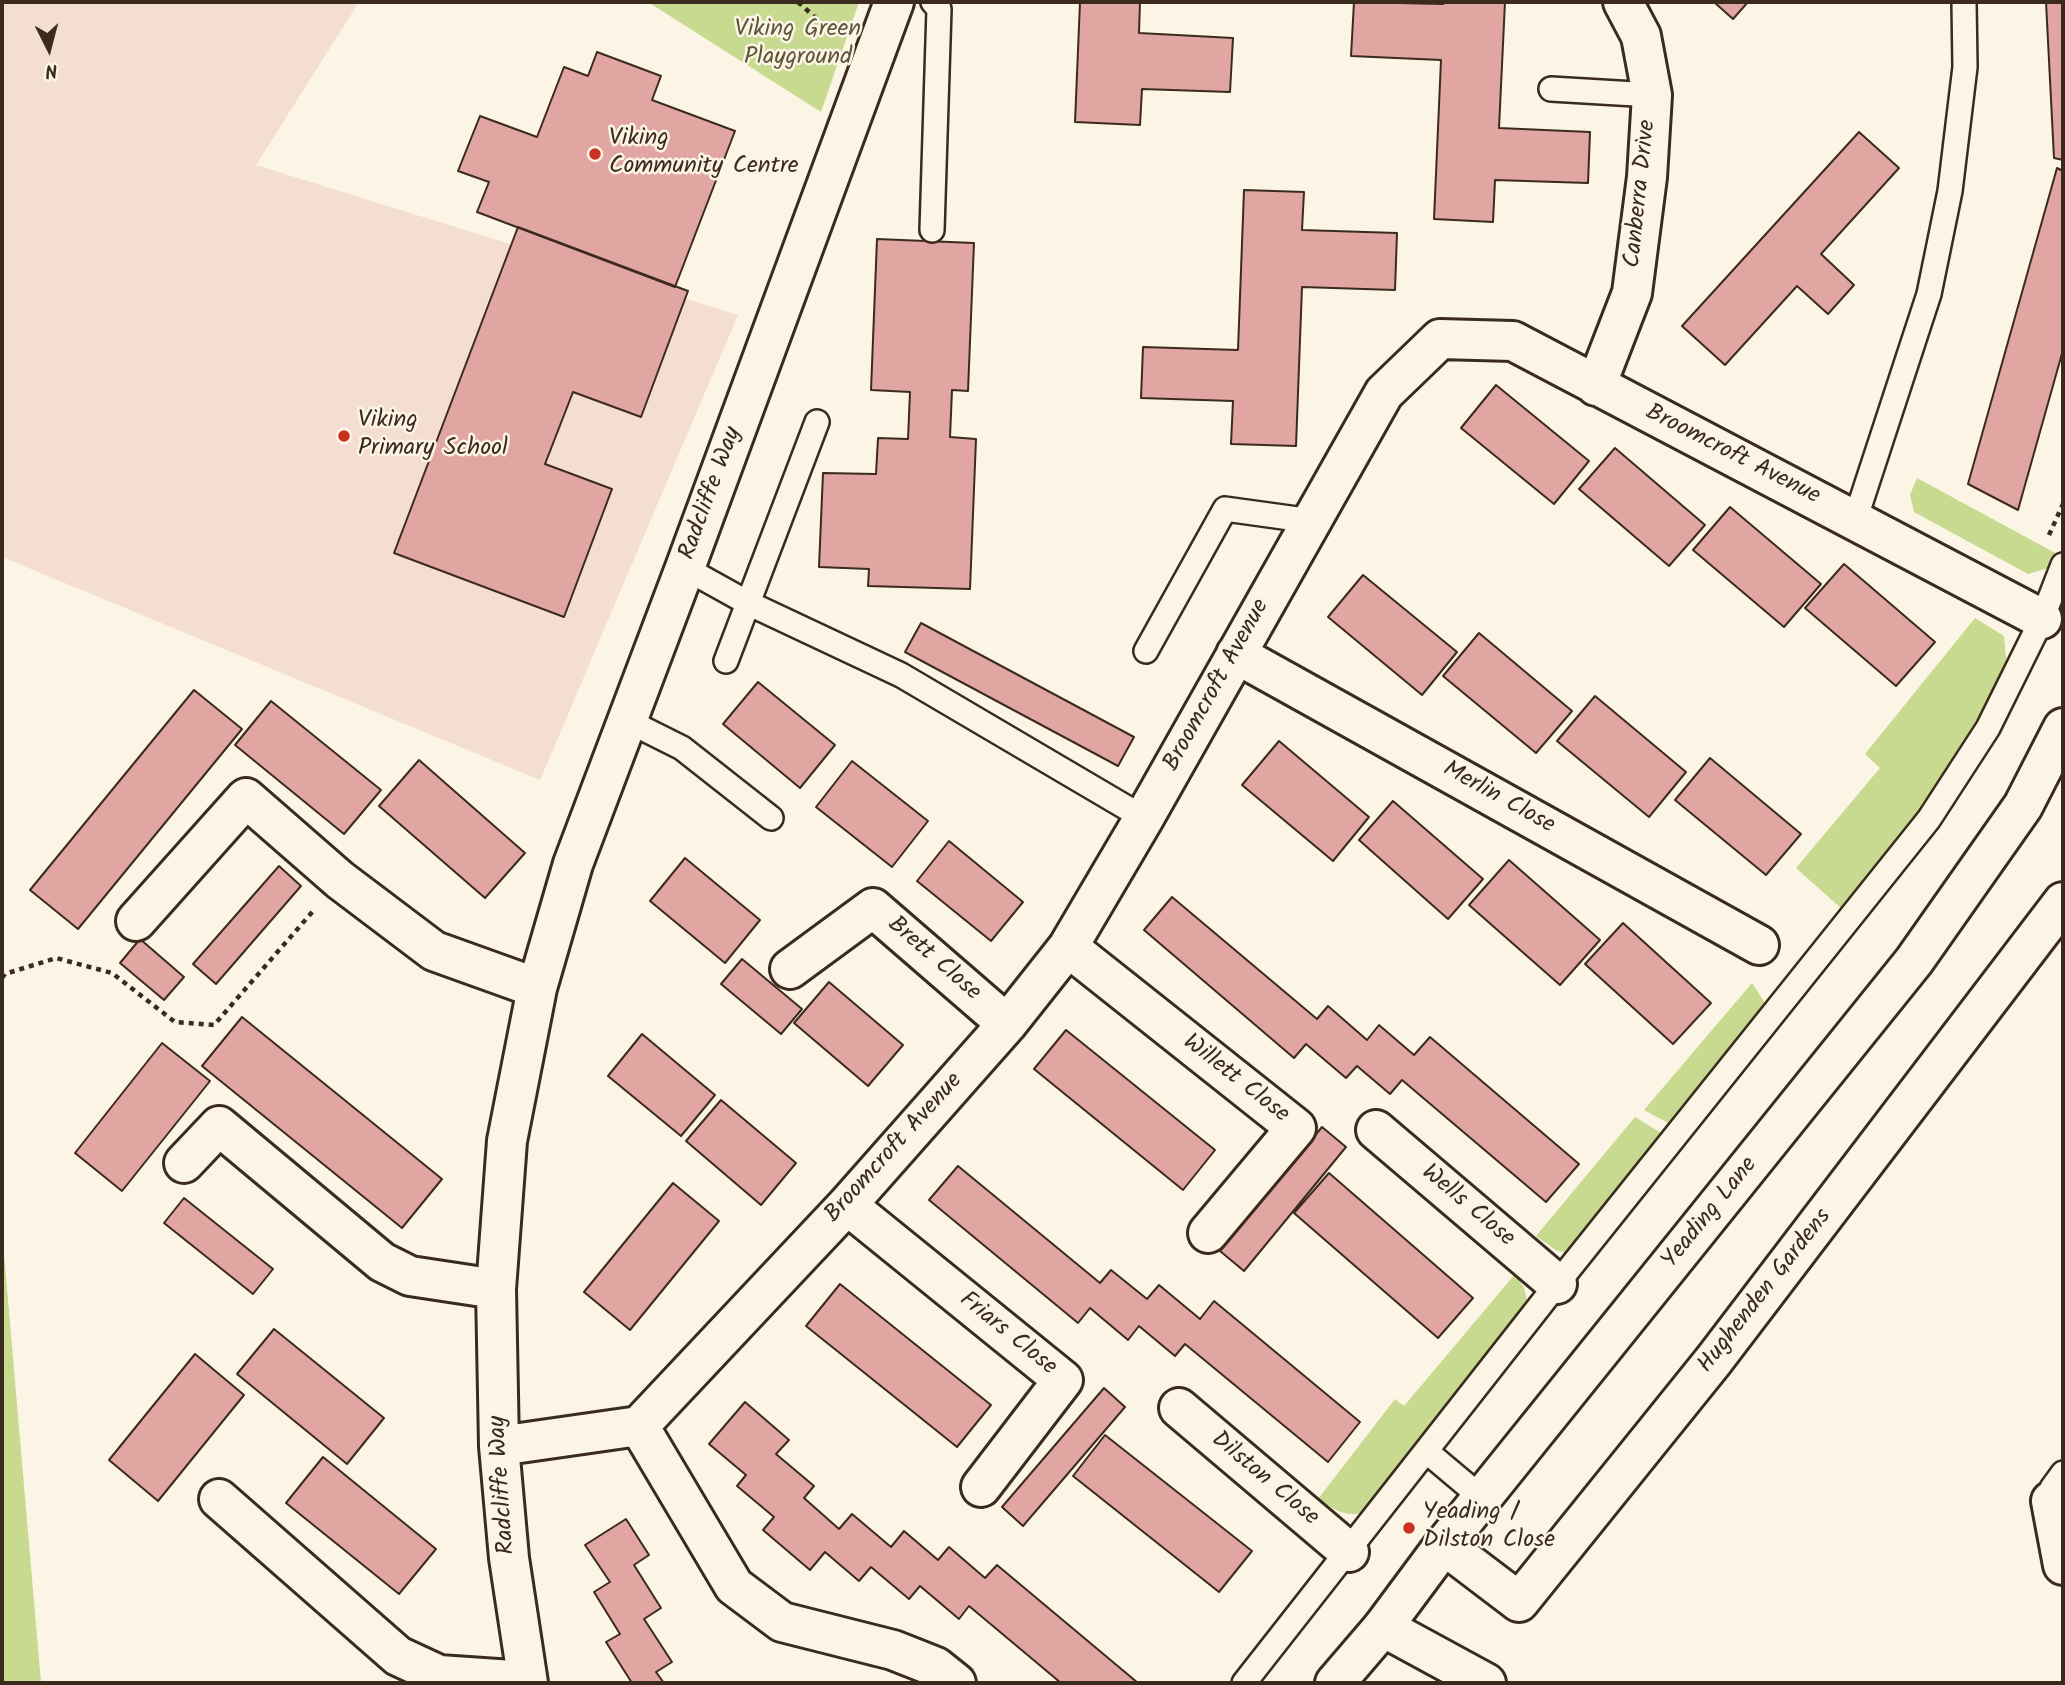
<!DOCTYPE html>
<html>
<head>
<meta charset="utf-8">
<style>
  body { margin:0 }
  #map { position:relative; width:2065px; height:1685px; overflow:hidden; background:#fcf5e5; font-family:Kalam,sans-serif }
  canvas { display:block }
  .frame { position:absolute; inset:0; border:4px solid #3b2a1e; pointer-events:none }
  .north { position:absolute; left:14px; top:14px; width:70px; height:70px; -webkit-text-stroke:5px #fcf5e5; paint-order:stroke; rotate:174deg; font-size:19px; font-weight:700; line-height:28px; text-align:center; color:#3b2a1e }
  .north::after { content:''; display:block; margin:auto; width:24px; height:32px; background:#3b2a1e; clip-path:polygon(50% 0,100% 100%,50% 72%,0 100%) }
</style>
</head>
<body>
<div id="map">
<canvas width="2065" height="1685"></canvas>
<div class="frame"></div>
<div class="north">N</div>
</div>
<script>
const ctx = document.querySelector('canvas').getContext('2d');
ctx.lineJoin = 'round';
function fillPath(path, color) {
  ctx.fillStyle = color;
  ctx.fill(path, 'evenodd');
}
function strokePath(path, color, width, dash) {
  ctx.strokeStyle = color;
  ctx.lineWidth = width;
  ctx.lineCap = dash ? 'butt' : 'round';
  ctx.setLineDash(dash || []);
  ctx.stroke(path);
}
function drawText(font, color, halo, rows, align = 'center') {
  ctx.font = font + ' Kalam,sans-serif';
  ctx.lineWidth = 5;
  ctx.setLineDash([]);
  ctx.textBaseline = 'middle';
  ctx.strokeStyle = halo;
  ctx.fillStyle = color;
  for (const [text, x, y, turn = 0] of rows) {
    ctx.save();
    ctx.translate(x, y);
    ctx.rotate((+turn || 0) * Math.PI / 180);
    ctx.textAlign = isNaN(turn) ? turn : align;
    if (halo) ctx.strokeText(text, 0, 0);
    ctx.fillText(text, 0, 0);
    ctx.restore();
  }
}
const built = new Path2D(`
  M 2,2 L 359,2 L 256,165 L 738,315 L 540,780 L 2,557 Z`);
const green = new Path2D(`
  M 648,2 L 859,2 L 821,112 Z
  M 1917,478 L 2059,555 L 2052,567 L 2028,574 L 1914,512 L 1910,495 Z
  M 1975,618 L 2004,636 L 2007,668 L 1918,819 L 1842,909 L 1796,868 L 1880,768 L 1865,754 Z
  M 1752,983 L 1767,1006 L 1672,1125 L 1644,1110 Z
  M 1635,1117 L 1676,1142 L 1568,1253 L 1557,1251 L 1536,1236 Z
  M 2,1230 L 41,1683 L 2,1683 Z
  M 1515,1274 L 1524,1288 L 1528,1304 L 1377,1509 C 1349,1518 1342,1515 1318,1499 L 1395,1399 L 1404,1406 Z`);
const building = new Path2D(`
  M 1080,2 L 1140,2 L 1139,33 L 1233,38 L 1230,92 L 1142,89 L 1140,125 L 1075,122 Z
  M 1354,2 L 1443,4 L 1443,2 L 1505,2 L 1499,128 L 1590,132 L 1588,183 L 1495,180 L 1493,222 L 1434,219 L 1441,60 L 1351,56 Z
  M 1714,2 L 1748,2 L 1733,19 Z
  M 2046,2 L 2063,2 L 2063,160 L 2054,158 Z
  M 597,52 L 661,76 L 652,100 L 735,131 L 675,287 L 477,212 L 489,182 L 458,171 L 480,116 L 537,137 L 564,67 L 588,76 Z
  M 1859,132 L 1899,168 L 1821,254 L 1854,285 L 1828,314 L 1797,286 L 1725,365 L 1682,326 Z
  M 2057,168 L 2063,171 L 2063,350 L 2018,510 L 1968,484 Z
  M 1244,190 L 1304,192 L 1302,230 L 1397,233 L 1395,290 L 1302,287 L 1296,446 L 1231,444 L 1233,401 L 1141,398 L 1143,347 L 1238,350 Z
  M 518,227 L 688,291 L 641,417 L 573,392 L 545,464 L 612,489 L 564,617 L 394,553 Z
  M 877,239 L 974,243 L 968,391 L 952,390 L 950,437 L 976,439 L 970,589 L 868,586 L 869,569 L 819,567 L 823,473 L 876,474 L 878,438 L 908,439 L 910,392 L 871,390 Z
  M 1496,385 L 1589,461 L 1554,504 L 1461,428 Z
  M 1615,448 L 1705,525 L 1669,566 L 1579,489 Z
  M 1730,507 L 1821,584 L 1784,627 L 1693,550 Z
  M 1844,564 L 1935,642 L 1896,686 L 1805,608 Z
  M 1363,575 L 1457,652 L 1422,695 L 1328,617 Z
  M 921,623 L 1134,737 L 1118,766 L 905,652 Z
  M 1479,633 L 1572,711 L 1536,753 L 1443,676 Z
  M 758,682 L 835,745 L 800,788 L 723,724 Z
  M 194,690 L 242,729 L 78,929 L 30,890 Z
  M 1595,696 L 1686,772 L 1649,817 L 1557,741 Z
  M 271,701 L 381,790 L 344,834 L 235,745 Z
  M 1279,741 L 1369,817 L 1333,861 L 1242,785 Z
  M 1710,758 L 1801,834 L 1766,875 L 1675,800 Z
  M 419,760 L 525,853 L 485,898 L 379,806 Z
  M 852,761 L 928,821 L 892,867 L 816,807 Z
  M 1393,801 L 1483,879 L 1448,919 L 1359,840 Z
  M 949,841 L 1023,902 L 991,941 L 917,881 Z
  M 685,858 L 760,920 L 725,963 L 650,901 Z
  M 1509,860 L 1600,940 L 1560,985 L 1469,905 Z
  M 279,866 L 301,886 L 216,984 L 193,964 Z
  M 1172,897 L 1317,1019 L 1328,1006 L 1367,1040 L 1379,1025 L 1414,1055 L 1430,1037 L 1579,1164 L 1546,1202 L 1402,1080 L 1390,1094 L 1357,1066 L 1346,1078 L 1306,1044 L 1294,1058 L 1144,930 Z
  M 1623,923 L 1711,1003 L 1673,1044 L 1585,964 Z
  M 140,939 L 184,977 L 164,1000 L 120,963 Z
  M 742,959 L 802,1009 L 781,1034 L 721,984 Z
  M 829,982 L 903,1045 L 868,1086 L 794,1023 Z
  M 242,1017 L 442,1179 L 402,1228 L 202,1066 Z
  M 1066,1030 L 1215,1150 L 1183,1190 L 1034,1069 Z
  M 642,1034 L 715,1095 L 681,1136 L 608,1076 Z
  M 162,1043 L 210,1081 L 122,1191 L 75,1153 Z
  M 721,1100 L 796,1163 L 761,1205 L 686,1141 Z
  M 1322,1127 L 1346,1147 L 1244,1271 L 1220,1251 Z
  M 958,1166 L 1100,1283 L 1111,1270 L 1147,1299 L 1159,1285 L 1200,1319 L 1214,1301 L 1360,1422 L 1328,1462 L 1185,1344 L 1175,1356 L 1139,1326 L 1128,1340 L 1090,1308 L 1078,1323 L 929,1200 Z
  M 1329,1173 L 1473,1298 L 1438,1338 L 1294,1213 Z
  M 673,1183 L 719,1221 L 630,1330 L 584,1292 Z
  M 184,1198 L 273,1269 L 253,1294 L 164,1223 Z
  M 840,1284 L 991,1405 L 957,1447 L 806,1326 Z
  M 274,1329 L 384,1418 L 347,1464 L 237,1374 Z
  M 195,1354 L 244,1395 L 158,1501 L 109,1460 Z
  M 1104,1388 L 1125,1407 L 1023,1526 L 1002,1507 Z
  M 745,1402 L 789,1440 L 776,1454 L 814,1486 L 804,1498 L 839,1529 L 852,1514 L 891,1547 L 904,1531 L 938,1560 L 949,1547 L 985,1578 L 997,1565 L 1138,1683 L 1061,1683 L 969,1606 L 959,1619 L 920,1586 L 909,1599 L 871,1567 L 859,1581 L 825,1552 L 810,1570 L 763,1530 L 774,1517 L 737,1486 L 746,1475 L 709,1444 Z
  M 1105,1435 L 1252,1551 L 1219,1592 L 1073,1476 Z
  M 323,1457 L 436,1549 L 399,1594 L 286,1503 Z
  M 626,1519 L 649,1555 L 634,1565 L 661,1608 L 644,1619 L 672,1662 L 656,1672 L 664,1683 L 632,1683 L 606,1642 L 620,1634 L 594,1592 L 610,1582 L 585,1545 Z`);
const path = new Path2D(`
  M 798,2 L 828,29 L 841,34
  M 2049,535 L 2063,504
  M 2,978 L 5,974 L 56,958 L 112,973 L 175,1022 L 214,1025 L 314,910`);
const service = new Path2D(`
  M 1551,89 L 1652,95
  M 932,230 L 939,9 L 933,2
  M 1855,520 L 1929,294 L 1950,191 L 1965,67 L 1964,2
  M 685,568 L 748,603 L 901,675 L 1144,818
  M 1146,651 L 1225,509 L 1312,521
  M 726,661 L 817,422
  M 628,721 L 682,748 L 771,818
  M 1426,1451 L 1482,1498
  M 2051,1501 L 2052,1488 L 2063,1473
  M 1244,1683 L 1557,1284 L 1929,819 L 1988,728 L 2042,619 L 2063,565`);
const minor = new Path2D(`
  M 1596,386 L 1632,293 L 1647,177 L 1652,95 L 1641,36 L 1623,2
  M 1236,654 L 1759,945
  M 136,921 L 246,798 L 340,880 L 434,951 L 537,988
  M 1068,947 L 1296,1128 L 1208,1233
  M 790,969 L 873,908 L 1007,1024
  M 1376,1130 L 1557,1284
  M 184,1163 L 219,1126 L 382,1262 L 410,1276 L 496,1289
  M 847,1205 L 1063,1380 L 981,1487
  M 1179,1408 L 1349,1552
  M 639,1426 L 734,1586 L 782,1622 L 893,1650 L 936,1667 L 956,1683
  M 499,1446 L 639,1426 L 847,1205 L 1007,1024 L 1068,947 L 1144,818 L 1384,393 L 1440,339 L 1513,341 L 2042,619
  M 219,1499 L 398,1656 L 439,1675 L 527,1681
  M 2051,1501 L 2063,1565
  M 1444,1545 L 1519,1602 L 1714,1360 L 2063,902
  M 1383,1627 L 1486,1683
  M 528,1683 L 509,1558 L 499,1446 L 496,1289 L 507,1141 L 537,988 L 573,864 L 685,568 L 894,2`);
const tertiary = new Path2D(`
  M 1335,1683 L 1383,1627 L 1444,1545 L 1914,961 L 2023,806 L 2063,728`);
const markers = [
  [595,154,7,"#c8321e"],
  [344,436,7,"#c8321e"],
  [1409,1528,7,"#c8321e"]
];
const parkNames = [
  ["Viking Green",798,31],
  ["Playground",798,59]
];
const poiNames = [
  ["Viking",609,140],
  ["Community Centre",609,168],
  ["Viking",358,422],
  ["Primary School",358,450],
  ["Yeading /",1423,1514],
  ["Dilston Close",1423,1542]
];
const streetNames = [
  ["Canberra Drive",1642,194,-84],
  ["Broomcroft Avenue",1732,456,27],
  ["Radcliffe Way",712,494,-70],
  ["Broomcroft Avenue",1218,686,-61],
  ["Merlin Close",1498,799,29],
  ["Brett Close",933,960,41],
  ["Willett Close",1235,1080,38],
  ["Broomcroft Avenue",895,1149,-48],
  ["Wells Close",1467,1207,40],
  ["Yeading Lane",1711,1214,-51],
  ["Hughenden Gardens",1766,1292,-52],
  ["Friars Close",1007,1335,39],
  ["Dilston Close",1264,1480,40],
  ["Radcliffe Way",504,1485,-94]
];
fillPath(built, '#f4ddd1');
fillPath(green, '#c7da8f');
fillPath(building, '#e1a6a1');
strokePath(building, '#3b2a1e', 2);
strokePath(service, '#3b2a1e', 28);
strokePath(minor, '#3b2a1e', 44);
strokePath(tertiary, '#3b2a1e', 44);
strokePath(path, '#3b2a1e', 4.5, [5, 5]);
strokePath(service, '#fcf5e5', 23);
strokePath(minor, '#fcf5e5', 38);
strokePath(tertiary, '#fcf5e5', 38);
for (const [x, y, r, color] of markers) {
  const dot = new Path2D();
  dot.arc(x, y, r, 0, 2 * Math.PI);
  ctx.fillStyle = color;
  ctx.fill(dot);
  strokePath(dot, '#fcf5e5', 2.5);
}
drawText('24px', '#5e563a', '#fcf5e5', parkNames);
drawText('24px', '#3b2a1e', '#fcf5e5', poiNames, 'left');
drawText('24px', '#3b2a1e', '#fcf5e5', streetNames);
</script>
</body>
</html>
